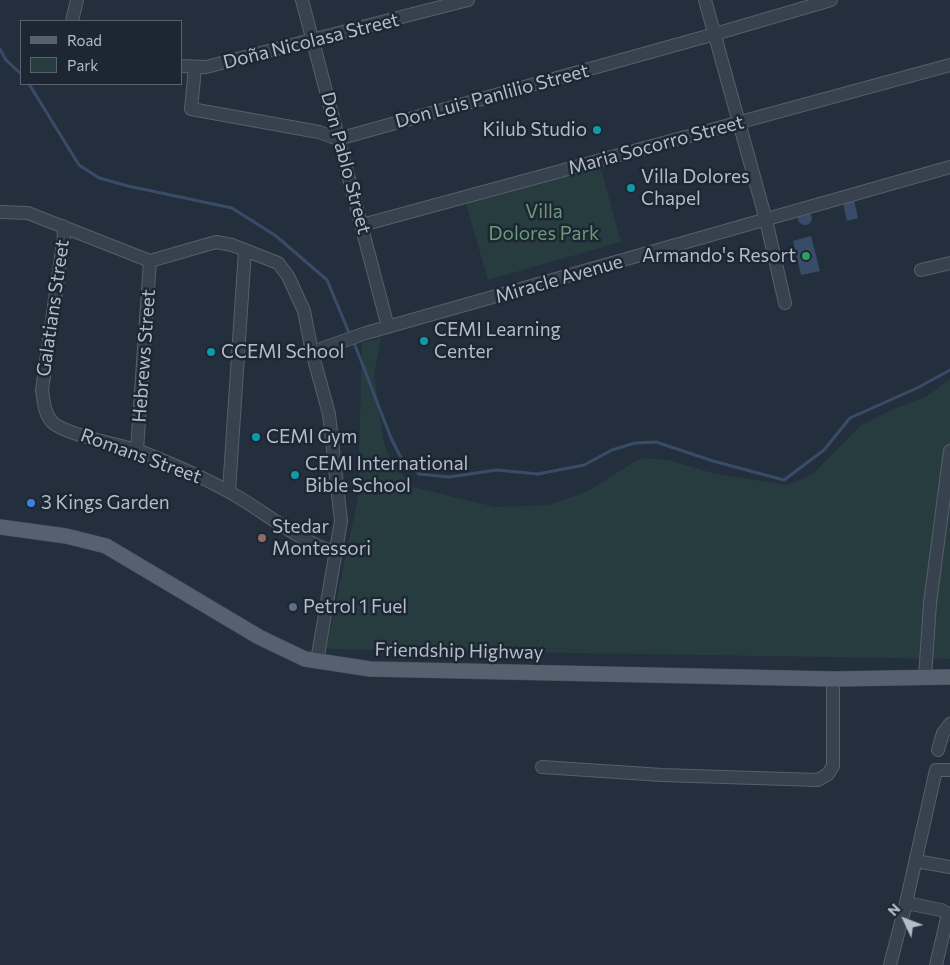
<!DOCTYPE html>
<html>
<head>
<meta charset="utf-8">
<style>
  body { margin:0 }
  #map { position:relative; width:950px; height:965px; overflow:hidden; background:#242f3e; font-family:Commissioner,sans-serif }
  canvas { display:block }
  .legend { position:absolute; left:20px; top:20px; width:162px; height:65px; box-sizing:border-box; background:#1d2633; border:1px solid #59626f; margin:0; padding:6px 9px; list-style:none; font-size:15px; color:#b4bcc9 }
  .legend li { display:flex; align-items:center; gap:10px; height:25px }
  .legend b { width:25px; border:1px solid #59626f }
  .north { position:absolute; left:880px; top:895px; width:50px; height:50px; -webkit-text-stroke:4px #1d2633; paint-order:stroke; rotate:313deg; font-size:14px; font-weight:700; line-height:20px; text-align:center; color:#b4bcc9 }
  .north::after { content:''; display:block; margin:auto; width:18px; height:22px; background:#b4bcc9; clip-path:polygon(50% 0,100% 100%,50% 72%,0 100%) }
</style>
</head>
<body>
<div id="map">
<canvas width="950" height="965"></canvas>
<ul class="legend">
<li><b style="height:6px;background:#56606e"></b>Road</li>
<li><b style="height:14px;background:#263c3f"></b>Park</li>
</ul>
<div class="north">N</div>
</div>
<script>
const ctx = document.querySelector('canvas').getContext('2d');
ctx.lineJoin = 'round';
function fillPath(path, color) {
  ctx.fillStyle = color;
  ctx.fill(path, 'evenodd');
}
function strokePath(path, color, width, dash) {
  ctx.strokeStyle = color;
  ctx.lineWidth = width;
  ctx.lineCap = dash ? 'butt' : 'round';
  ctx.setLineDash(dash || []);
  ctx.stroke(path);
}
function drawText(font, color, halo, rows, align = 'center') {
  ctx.font = font + ' Commissioner,sans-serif';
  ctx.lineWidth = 5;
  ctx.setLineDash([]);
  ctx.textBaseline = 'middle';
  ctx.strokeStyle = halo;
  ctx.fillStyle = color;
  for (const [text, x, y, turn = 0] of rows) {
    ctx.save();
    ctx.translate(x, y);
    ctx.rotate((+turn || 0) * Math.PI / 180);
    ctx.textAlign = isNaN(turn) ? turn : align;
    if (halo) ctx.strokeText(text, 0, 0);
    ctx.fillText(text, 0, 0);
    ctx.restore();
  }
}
const green = new Path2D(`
  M 600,166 L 621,242 L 488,280 L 466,204 Z
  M 381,338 L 374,373 L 383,439 L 391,462 L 413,487 L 495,507 L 549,505 L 588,491 L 641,458 L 668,460 L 716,474 L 787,485 L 813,474 L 860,426 L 891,410 L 926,397 L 950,379 L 950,659 L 326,649 L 358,497 L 362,343 Z`);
const water = new Path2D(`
  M 854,200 L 858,218 L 847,221 L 843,203 Z
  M798 218a7 7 0 1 1 14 0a7 7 0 1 1-14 0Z
  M 811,236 L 820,271 L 801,275 L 793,241 Z`);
const stream = new Path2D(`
  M 0,49 L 6,60 L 21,74
  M 29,84 L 79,165 L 99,178 L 128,186 L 232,208 L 276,236 L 327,280 L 350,335
  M 353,340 L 391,438 L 401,458 L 419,474 L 449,477 L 497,470 L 538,474 L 584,465 L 612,450 L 635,443 L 656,442 L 713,461 L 784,480 L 824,450 L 850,418 L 917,388 L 950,370`);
const minor = new Path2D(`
  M 302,0 L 388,327
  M 705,0 L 766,220 L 785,303
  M 72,21 L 77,0
  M 181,66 L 206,67 L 468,0
  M 195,68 L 191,109 L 319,132 L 338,139 L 715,34 L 831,0
  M 0,212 L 28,213 L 150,261 L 216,242 L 232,245 L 278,263 L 288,276 L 304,311 L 312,352 L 329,414 L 341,521 L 317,661
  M 362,225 L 950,65
  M 63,226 L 64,236 L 42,390 C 44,402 44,413 52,422 C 65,435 122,445 142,452 C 175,465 208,479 238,497 C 270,516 301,542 337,553
  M 921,270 L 950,263
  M 312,352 L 366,333 L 950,167
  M 137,450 L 150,261
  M 229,491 L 245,250
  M 925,678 L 930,603 L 950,451
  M 938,750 L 943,733 L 950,724
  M 542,767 L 662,775 L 818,780 L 828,774 L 833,766 L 833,679
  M 916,861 L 950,867
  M 906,903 L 941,910 L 948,914 L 936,965
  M 890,965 L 906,903 L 936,770 L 950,770`);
const major = new Path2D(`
  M 0,527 L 66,536 L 106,546 L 259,637 L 305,659 L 370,669 L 833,679 L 950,677`);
const markers = [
  [597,130,5,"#0f9aa8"],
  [631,188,5,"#0f9aa8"],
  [806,256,5,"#2e9e5b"],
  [424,341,5,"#0f9aa8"],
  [211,352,5,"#0f9aa8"],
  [256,437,5,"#0f9aa8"],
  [295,475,5,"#0f9aa8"],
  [31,503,5,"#3f7fe0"],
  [262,538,5,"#8d6e63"],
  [293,607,5,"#5c6f8a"]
];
const streetNames = [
  ["Doña Nicolasa Street",311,41,-14],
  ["Don Luis Panlilio Street",492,96,-15],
  ["Maria Socorro Street",656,145,-15],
  ["Don Pablo Street",346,163,75],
  ["Miracle Avenue",559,279,-16],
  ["Galatians Street",53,308,-82],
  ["Hebrews Street",144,356,-86],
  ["Romans Street",141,456,20],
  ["Friendship Highway",459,651,1]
];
const poiNames = [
  ["Kilub Studio",587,130,"right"],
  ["Villa Dolores",641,177],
  ["Chapel",641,199],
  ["Armando's Resort",796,256,"right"],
  ["CEMI Learning",434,330],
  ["Center",434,352],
  ["CCEMI School",221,352],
  ["CEMI Gym",266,437],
  ["CEMI International",305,464],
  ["Bible School",305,486],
  ["3 Kings Garden",41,503],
  ["Stedar",272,527],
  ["Montessori",272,549],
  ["Petrol 1 Fuel",303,607]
];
const parkNames = [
  ["Villa",544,212],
  ["Dolores Park",544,234]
];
fillPath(green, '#263c3f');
fillPath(water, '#394c67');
strokePath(stream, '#394c67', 3);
strokePath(minor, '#565f6c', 14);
strokePath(major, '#414a57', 16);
strokePath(minor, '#38414e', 12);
strokePath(major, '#56606e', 15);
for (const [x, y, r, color] of markers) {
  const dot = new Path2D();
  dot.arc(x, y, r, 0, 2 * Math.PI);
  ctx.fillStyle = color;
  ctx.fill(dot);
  strokePath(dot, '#1d2633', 2);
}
drawText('19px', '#b4bcc9', '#1d2633', streetNames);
drawText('19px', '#b4bcc9', '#1d2633', poiNames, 'left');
drawText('19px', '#6b9a76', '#1d2633', parkNames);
</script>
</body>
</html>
